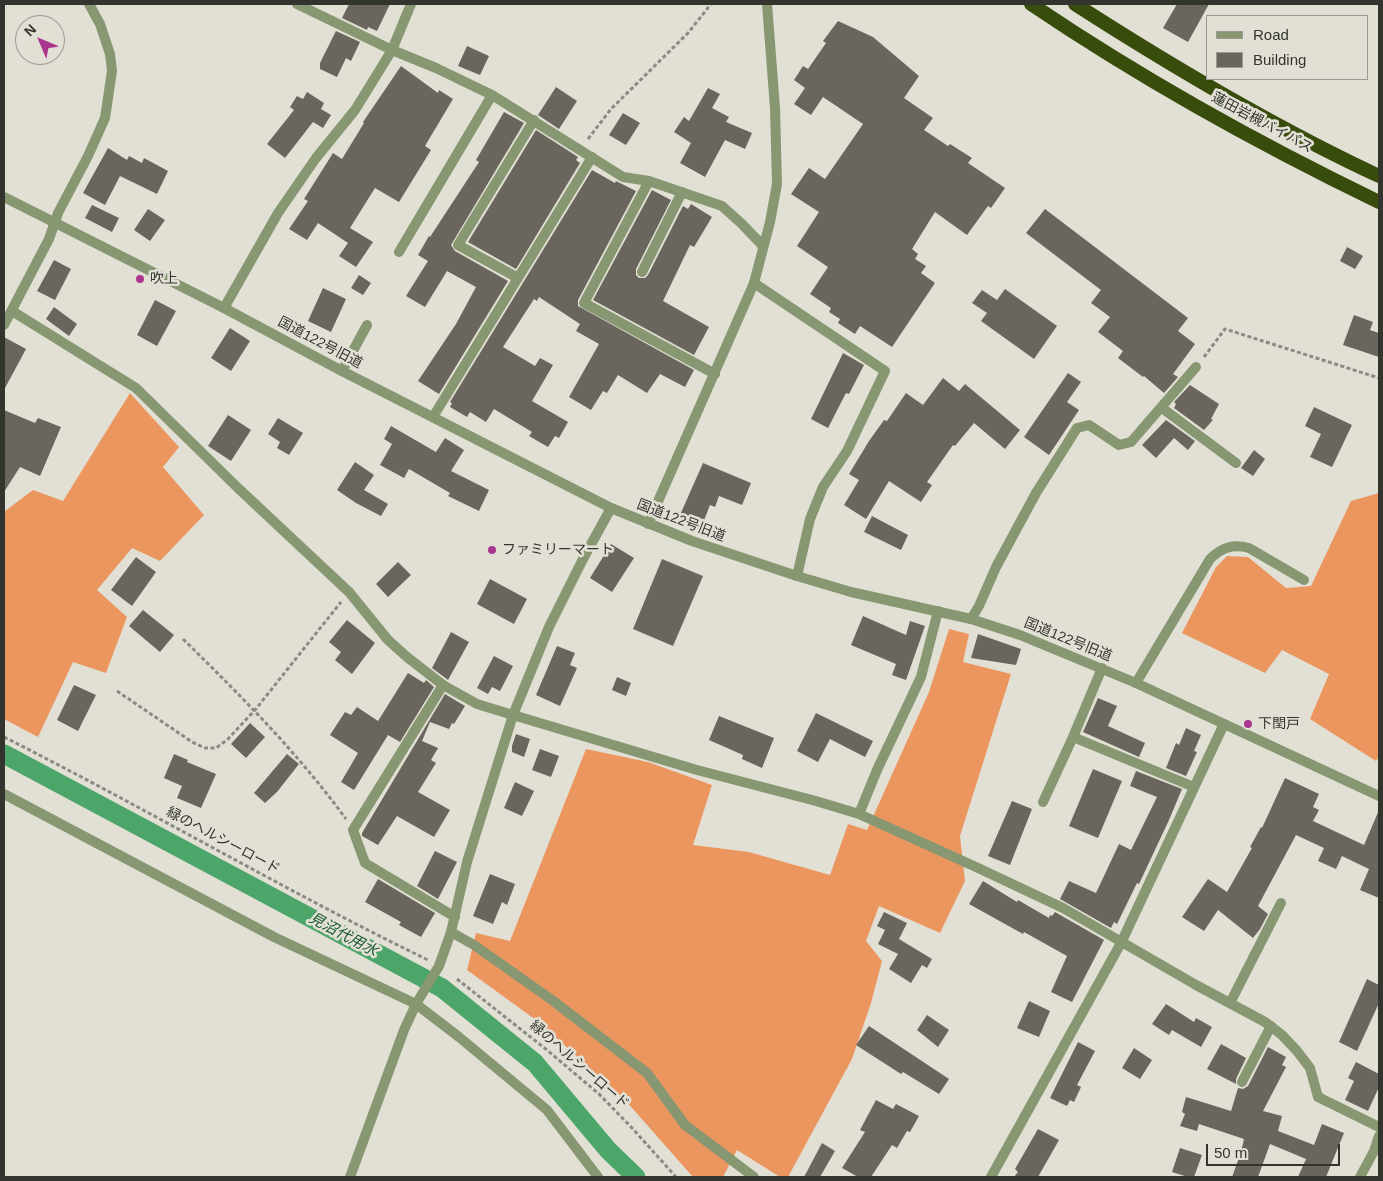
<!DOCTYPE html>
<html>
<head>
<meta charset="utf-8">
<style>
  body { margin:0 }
  #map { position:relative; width:1383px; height:1181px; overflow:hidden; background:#e2e0d5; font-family:Helvetica,sans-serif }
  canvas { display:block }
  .frame { position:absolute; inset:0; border:5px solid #34342f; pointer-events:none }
  .legend { position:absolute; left:1206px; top:15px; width:162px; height:65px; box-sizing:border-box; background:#e2e0d5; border:1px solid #9c9b93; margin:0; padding:6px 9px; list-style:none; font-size:15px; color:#34342f }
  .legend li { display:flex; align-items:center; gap:10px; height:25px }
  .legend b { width:25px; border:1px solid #9c9b93 }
  .north { position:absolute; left:15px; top:15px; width:50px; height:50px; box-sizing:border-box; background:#e2e0d5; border:1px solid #9c9b93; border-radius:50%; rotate:315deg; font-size:14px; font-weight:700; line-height:20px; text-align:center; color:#34342f }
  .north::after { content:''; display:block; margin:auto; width:18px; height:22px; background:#aa3690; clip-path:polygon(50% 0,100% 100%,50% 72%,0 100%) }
  .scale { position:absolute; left:1206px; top:1144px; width:134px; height:22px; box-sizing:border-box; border:2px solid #34342f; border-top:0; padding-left:6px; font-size:15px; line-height:18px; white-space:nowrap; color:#34342f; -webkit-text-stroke:4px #e2e0d5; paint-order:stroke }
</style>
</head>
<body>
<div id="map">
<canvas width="1383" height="1181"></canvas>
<div class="frame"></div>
<ul class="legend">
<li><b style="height:6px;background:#879772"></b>Road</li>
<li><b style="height:14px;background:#6b665d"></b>Building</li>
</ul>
<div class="north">N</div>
<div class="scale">50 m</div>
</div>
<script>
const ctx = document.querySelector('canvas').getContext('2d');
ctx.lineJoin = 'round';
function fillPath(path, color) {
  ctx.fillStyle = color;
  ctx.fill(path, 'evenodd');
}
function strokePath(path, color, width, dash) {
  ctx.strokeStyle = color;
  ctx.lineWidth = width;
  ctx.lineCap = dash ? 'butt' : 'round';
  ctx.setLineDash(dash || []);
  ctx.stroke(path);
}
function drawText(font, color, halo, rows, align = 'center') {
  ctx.font = font + ' Helvetica,"Noto Sans JP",sans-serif';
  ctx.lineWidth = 5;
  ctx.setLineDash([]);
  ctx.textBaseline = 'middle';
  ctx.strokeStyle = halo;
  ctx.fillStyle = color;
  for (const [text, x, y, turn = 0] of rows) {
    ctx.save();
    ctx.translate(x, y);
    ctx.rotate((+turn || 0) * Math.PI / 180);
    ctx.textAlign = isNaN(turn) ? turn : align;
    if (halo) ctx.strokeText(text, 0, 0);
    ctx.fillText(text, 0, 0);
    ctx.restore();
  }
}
const forest = new Path2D(`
  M 130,393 L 179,447 L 163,467 L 204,515 L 160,561 L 132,548 L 97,590 L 127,617 L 106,673 L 73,662 L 38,737 L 4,719 L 4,511 L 5,511 L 33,490 L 63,501 Z
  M 1379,493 L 1379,756 L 1376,761 L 1310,719 L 1329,674 L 1282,650 L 1265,673 L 1182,633 L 1216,567 L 1227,556 L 1248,557 L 1286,588 L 1311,586 L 1351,501 Z
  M 949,629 L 969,634 L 963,662 L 1011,674 L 960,836 L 965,881 L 940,933 L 879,906 L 866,941 L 882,961 L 871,1003 L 852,1059 L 788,1177 L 780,1177 L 737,1150 L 723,1177 L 693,1177 L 625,1100 L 540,1023 L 467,970 L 476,933 L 510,941 L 586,749 L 648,762 L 712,785 L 693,845 L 749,852 L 830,875 L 848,824 L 867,830 L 929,692 Z`);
const canal = new Path2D(`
  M 4,754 L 442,988 L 535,1063 L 608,1150 L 636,1177`);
const building = new Path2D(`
  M 349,4 L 390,4 L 377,31 L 368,27 L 367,30 L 342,18 Z
  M 1177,4 L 1209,4 L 1188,42 L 1163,28 Z
  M 838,21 L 873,37 L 919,76 L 904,98 L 933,118 L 924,130 L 948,146 L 950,144 L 972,158 L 968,163 L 1005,188 L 991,208 L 988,206 L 967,235 L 935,212 L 912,249 L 918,254 L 915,259 L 926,266 L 921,273 L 935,283 L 892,347 L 860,326 L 855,334 L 838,323 L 840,319 L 829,312 L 831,308 L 810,294 L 828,267 L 797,246 L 819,212 L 791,194 L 809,168 L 825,179 L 863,124 L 823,97 L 811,115 L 794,104 L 805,88 L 794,80 L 803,66 L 808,69 L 826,43 L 823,41 Z
  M 336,31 L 360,42 L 351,61 L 346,58 L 337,77 L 320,69 L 320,63 Z
  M 467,46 L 489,56 L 480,75 L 458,66 Z
  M 401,66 L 438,93 L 439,90 L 453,99 L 425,146 L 431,150 L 399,202 L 375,188 L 350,228 L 373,242 L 356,267 L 339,256 L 348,243 L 318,223 L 307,240 L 289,229 L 308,201 L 304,199 L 333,153 L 342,159 L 364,123 L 363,122 Z
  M 556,87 L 577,101 L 559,129 L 538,115 Z
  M 708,88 L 720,94 L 712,108 L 729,117 L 726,122 L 752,133 L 745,149 L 725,140 L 705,177 L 680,163 L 691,143 L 674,132 L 684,117 L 689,121 Z
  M 307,92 L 324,103 L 321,109 L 331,115 L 323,128 L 313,122 L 285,158 L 267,144 L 294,110 L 290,107 L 297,96 L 303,99 Z
  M 504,112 L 524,123 L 451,245 L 455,251 L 508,281 L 439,394 L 418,381 L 456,324 L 476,287 L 447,271 L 425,307 L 406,296 L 428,261 L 418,255 L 429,236 L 430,237 L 479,162 L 476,160 Z
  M 623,113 L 640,123 L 626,145 L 609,135 Z
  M 536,130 L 578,157 L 576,160 L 580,163 L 516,269 L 468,242 Z
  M 108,148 L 127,160 L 129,156 L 142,163 L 144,158 L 168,171 L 157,194 L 120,176 L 105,205 L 83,193 Z
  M 592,170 L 615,183 L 616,181 L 636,191 L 578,300 L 578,306 L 694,370 L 685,387 L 660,374 L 647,393 L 618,375 L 607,393 L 603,391 L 591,410 L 569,397 L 599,344 L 576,331 L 580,324 L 539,297 L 537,301 L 534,299 L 503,347 L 535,366 L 540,358 L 553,365 L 532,401 L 568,422 L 559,438 L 555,436 L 548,447 L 529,436 L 532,432 L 494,409 L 486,422 L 470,412 L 467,417 L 450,407 L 452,403 L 450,402 Z
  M 652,190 L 671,200 L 636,269 L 636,275 L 639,278 L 645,278 L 648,275 L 683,206 L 688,209 L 691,204 L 712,217 L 694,247 L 690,245 L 663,301 L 709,327 L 694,355 L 593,300 Z
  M 92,205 L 119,218 L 112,232 L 85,218 Z
  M 148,209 L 165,220 L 150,241 L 134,230 Z
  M 1045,209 L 1188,318 L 1178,331 L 1195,344 L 1173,374 L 1178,377 L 1164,393 L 1144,376 L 1143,377 L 1118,358 L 1123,351 L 1098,332 L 1110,317 L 1091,303 L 1101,290 L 1026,233 Z
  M 1347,247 L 1363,256 L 1355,269 L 1340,261 Z
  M 54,260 L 71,269 L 55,300 L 37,291 Z
  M 359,275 L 371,283 L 363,295 L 351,288 Z
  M 323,288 L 346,299 L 331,332 L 308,321 Z
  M 1005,289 L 1057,326 L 1034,359 L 981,321 L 987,313 L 972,303 L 982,290 L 997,300 Z
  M 155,300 L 176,311 L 157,346 L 137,335 Z
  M 54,307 L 77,324 L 69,336 L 46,319 Z
  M 1354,315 L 1373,322 L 1370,330 L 1379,333 L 1379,357 L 1343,345 Z
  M 230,328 L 250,341 L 231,371 L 211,358 Z
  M 4,337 L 26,349 L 4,390 Z
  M 843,353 L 864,365 L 849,394 L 846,393 L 828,428 L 811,419 Z
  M 1068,373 L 1081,382 L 1067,402 L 1079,410 L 1049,455 L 1024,437 Z
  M 943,378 L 959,391 L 965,384 L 1020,430 L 1005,449 L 974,423 L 955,446 L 953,445 L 927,482 L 932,485 L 921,502 L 889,481 L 866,519 L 844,505 L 859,480 L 849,474 L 869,441 L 884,420 L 887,421 L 906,393 L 923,405 Z
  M 1190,385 L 1219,404 L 1211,419 L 1213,420 L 1204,430 L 1174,408 L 1176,404 L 1174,402 Z
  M 1314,407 L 1352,425 L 1332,467 L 1310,457 L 1321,434 L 1305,426 Z
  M 4,410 L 35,423 L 38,418 L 61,427 L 40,476 L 20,467 L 4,492 Z
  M 228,415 L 251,430 L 231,461 L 208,446 Z
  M 278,418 L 303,433 L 289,455 L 277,448 L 280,442 L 268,434 Z
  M 1166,420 L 1195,441 L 1188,450 L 1174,438 L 1156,458 L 1142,445 Z
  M 391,426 L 436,452 L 445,438 L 464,450 L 451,471 L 489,490 L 479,511 L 448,496 L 450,493 L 409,469 L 404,478 L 380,465 L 392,444 L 384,439 Z
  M 1254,450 L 1265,459 L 1253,476 L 1241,468 Z
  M 355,462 L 374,475 L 364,490 L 388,504 L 381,516 L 356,503 L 337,490 Z
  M 703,463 L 751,483 L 742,505 L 719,496 L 715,507 L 710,505 L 703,523 L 680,515 Z
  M 872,516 L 908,535 L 901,550 L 864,532 Z
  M 611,544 L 634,558 L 612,592 L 590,578 Z
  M 136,557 L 156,572 L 132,606 L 111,590 Z
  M 662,559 L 703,576 L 673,646 L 633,629 Z
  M 398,562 L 411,575 L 388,597 L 376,584 Z
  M 490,579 L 527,599 L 514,624 L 477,604 Z
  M 143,610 L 174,635 L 160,652 L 129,626 Z
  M 863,616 L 906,635 L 910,621 L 925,626 L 906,680 L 892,675 L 896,664 L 851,645 Z
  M 347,620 L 375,643 L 352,674 L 335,660 L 341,652 L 329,642 Z
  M 451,632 L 469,642 L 448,680 L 432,668 Z
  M 978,634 L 1021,649 L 1016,665 L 971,658 Z
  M 557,646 L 575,653 L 570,665 L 577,668 L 560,706 L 536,695 Z
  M 494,656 L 513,666 L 500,691 L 492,687 L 488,694 L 477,688 Z
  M 408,673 L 424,683 L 426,680 L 434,687 L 400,742 L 388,735 L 354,790 L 341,782 L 358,753 L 330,735 L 345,712 L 351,715 L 357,707 L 378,721 Z
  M 617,677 L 631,683 L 626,696 L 612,690 Z
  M 74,685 L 96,695 L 78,731 L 57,720 Z
  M 445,694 L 465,706 L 454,724 L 452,723 L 449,729 L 430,722 L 422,741 L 438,748 L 431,760 L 436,763 L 418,792 L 450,810 L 434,837 L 397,816 L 378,845 L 362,836 L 362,833 Z
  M 1098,698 L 1117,706 L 1108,726 L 1145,743 L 1139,757 L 1083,732 Z
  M 816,713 L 873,741 L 865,757 L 830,739 L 818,762 L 797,751 Z
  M 719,716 L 774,738 L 762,768 L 742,759 L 743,755 L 709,740 Z
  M 250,723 L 265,737 L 246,758 L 231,744 Z
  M 1186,728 L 1201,735 L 1194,751 L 1197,752 L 1186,776 L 1166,768 L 1176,743 L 1179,745 Z
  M 516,734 L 530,739 L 524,757 L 512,752 L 512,746 Z
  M 540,749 L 559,756 L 551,777 L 532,770 Z
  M 174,754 L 188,760 L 187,762 L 216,774 L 201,808 L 177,798 L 182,786 L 164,778 Z
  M 287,754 L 299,764 L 277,792 L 265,803 L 254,793 Z
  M 1093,769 L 1122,781 L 1098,838 L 1069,826 Z
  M 1136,771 L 1182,789 L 1169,820 L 1139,884 L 1137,883 L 1117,924 L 1114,922 L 1111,928 L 1060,899 L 1069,881 L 1096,893 L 1119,844 L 1131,850 L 1157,797 L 1130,786 Z
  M 1285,778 L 1319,794 L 1313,807 L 1319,810 L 1313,821 L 1364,845 L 1379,810 L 1379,898 L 1360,890 L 1369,869 L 1342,856 L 1336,869 L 1318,861 L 1324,848 L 1296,835 L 1258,906 L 1268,914 L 1260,929 L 1253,938 L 1218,910 L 1204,931 L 1182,917 L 1208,879 L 1227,892 L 1252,848 L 1250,847 L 1261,827 L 1262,828 Z
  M 515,782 L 534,791 L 522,816 L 504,808 Z
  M 1012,801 L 1032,809 L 1010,865 L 988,856 Z
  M 435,851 L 457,862 L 438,899 L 417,886 Z
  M 490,874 L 515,884 L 507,905 L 502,902 L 493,924 L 473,916 Z
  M 378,879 L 435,913 L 421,937 L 399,925 L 401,922 L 365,902 Z
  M 983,881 L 1017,902 L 1018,900 L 1049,918 L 1050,915 L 1052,916 L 1055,912 L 1104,940 L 1072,1002 L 1051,992 L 1067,956 L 1024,932 L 1023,934 L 969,904 Z
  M 884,912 L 907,923 L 899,939 L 932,959 L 927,968 L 922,965 L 911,983 L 889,969 L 898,954 L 878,944 L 885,930 L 877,926 Z
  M 1367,979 L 1379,985 L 1379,1003 L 1357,1051 L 1339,1042 Z
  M 1029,1001 L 1050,1011 L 1039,1037 L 1017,1028 Z
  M 1166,1004 L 1194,1022 L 1196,1018 L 1212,1027 L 1201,1047 L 1172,1030 L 1169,1035 L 1152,1024 Z
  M 927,1015 L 949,1030 L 938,1047 L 917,1030 Z
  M 869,1026 L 949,1079 L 939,1094 L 903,1072 L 901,1074 L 856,1045 Z
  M 1078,1042 L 1095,1051 L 1077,1085 L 1081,1087 L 1074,1102 L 1070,1100 L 1067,1106 L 1050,1098 Z
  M 1221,1044 L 1246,1058 L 1236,1079 L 1236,1084 L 1207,1069 Z
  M 1268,1047 L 1286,1057 L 1282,1065 L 1286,1067 L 1263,1111 L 1282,1116 L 1278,1131 L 1314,1145 L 1322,1124 L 1344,1133 L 1326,1177 L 1298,1177 L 1306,1159 L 1270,1144 L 1258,1177 L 1232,1177 L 1241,1152 L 1244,1139 L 1199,1124 L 1197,1131 L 1180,1126 L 1185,1114 L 1182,1112 L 1186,1097 L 1231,1111 L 1238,1088 L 1243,1089 L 1248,1086 Z
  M 1134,1048 L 1152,1060 L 1140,1079 L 1122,1068 Z
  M 1356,1062 L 1379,1074 L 1379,1087 L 1368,1111 L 1345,1100 L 1354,1081 L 1348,1078 Z
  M 876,1100 L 893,1109 L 896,1104 L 919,1116 L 910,1132 L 907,1131 L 897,1148 L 892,1145 L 871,1177 L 858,1177 L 842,1168 L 865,1132 L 860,1130 Z
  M 1038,1129 L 1059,1140 L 1038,1177 L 1014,1177 L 1018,1172 L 1015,1169 Z
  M 822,1143 L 835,1151 L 820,1177 L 804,1177 Z
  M 1180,1148 L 1202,1155 L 1194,1177 L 1188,1177 L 1172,1172 Z`);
const path = new Path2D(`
  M 588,139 L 611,109 L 688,33 L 711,4
  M 1204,357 L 1225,329 L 1379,378
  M 183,639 C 242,697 297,752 346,819
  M 117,691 L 192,742 L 205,748 L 216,748 L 227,740 L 255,710 L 341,602
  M 4,737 C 147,809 284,890 428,960
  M 457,979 L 547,1050 L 599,1094 L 633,1129 L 676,1177`);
const service = new Path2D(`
  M 642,272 L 682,192
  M 518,278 L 458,245 L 534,120
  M 224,308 L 278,213 L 316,158 L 355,110 L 392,50
  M 342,371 L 367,325
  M 1162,408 L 1236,463
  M 433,417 L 592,157
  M 971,619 L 979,606 L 996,567 L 1036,493 L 1077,428 L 1089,425 L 1119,445 L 1131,442 L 1196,367
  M 1102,668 L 1073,737 L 1194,787
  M 1136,683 L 1210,559 C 1222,547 1233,544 1249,548 L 1304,580
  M 443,685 L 353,830 L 365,863 L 455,917
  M 4,794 L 274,937 L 416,1004 L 459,1037 L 547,1110 L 598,1177
  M 1043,802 L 1073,737
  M 1242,1082 L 1271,1026
  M 1318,1097 L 1379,1127`);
const minor = new Path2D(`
  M 297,4 L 392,50 L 436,68 L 492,95 L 623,177 L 649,181 L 722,206 L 742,224 L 763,246
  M 392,50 L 411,4
  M 649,181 L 584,303 L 715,374
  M 399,252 L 492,95
  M 754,283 L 885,371 L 847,451 L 823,487 L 810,519 L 797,576
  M 12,311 L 136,388 L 239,489 L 349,592 L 388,640 L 407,657 L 443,685 L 477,704 L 513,715 L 697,770 L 816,801 L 859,814 L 976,867 L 1063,908 L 1196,985 L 1265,1022 L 1282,1035 L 1297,1051 L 1310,1068 L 1318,1097
  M 4,325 L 49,239 L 58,213 L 88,156 L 105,118 L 112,71 L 110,54 L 100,24 L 89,4
  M 859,814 L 877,770 L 921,677 L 938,611
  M 451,932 L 474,945 L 552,1000 L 647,1073 L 685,1125 L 754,1177
  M 1230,1003 L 1281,903
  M 350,1177 L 404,1030 L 416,1004 L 439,966 L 451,932 L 467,862 L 513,715 L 549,627 L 583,559 L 611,508
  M 991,1177 L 1121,943 L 1224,724
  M 1360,1177 L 1374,1151 L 1379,1136`);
const tertiary = new Path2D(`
  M 4,197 L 224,308 L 342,371 L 611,508 L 692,541 L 797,576 L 851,592 L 971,619 L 1020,635 L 1136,683 L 1379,796
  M 648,524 L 754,283 L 770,222 L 777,184 L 775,108 L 767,4`);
const trunk = new Path2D(`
  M 1031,4 C 1142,79 1259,144 1379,202
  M 1075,4 C 1173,67 1274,127 1379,176`);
const markers = [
  [140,279,5,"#aa3690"],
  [492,550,5,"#aa3690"],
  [1248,724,5,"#aa3690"]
];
const streetNames = [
  ["蓮田岩槻バイパス",1262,123,28],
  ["国道122号旧道",320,343,28],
  ["国道122号旧道",681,521,21],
  ["国道122号旧道",1068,640,22],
  ["緑のヘルシーロード",223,841,28],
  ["緑のヘルシーロード",579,1065,41]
];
const poiNames = [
  ["吹上",150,279],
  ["ファミリーマート",502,550],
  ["下閏戸",1258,724]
];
const waterNames = [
  ["見沼代用水",343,935,28]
];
fillPath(forest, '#ec965f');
strokePath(canal, '#4da669', 19);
fillPath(building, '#6b665d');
strokePath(path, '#8c8b83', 3, [4, 2.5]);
strokePath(service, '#879772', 10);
strokePath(minor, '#879772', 10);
strokePath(tertiary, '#879772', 10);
strokePath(trunk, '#384c0b', 14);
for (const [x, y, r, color] of markers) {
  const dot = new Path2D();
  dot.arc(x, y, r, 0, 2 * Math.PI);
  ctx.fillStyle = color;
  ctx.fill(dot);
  strokePath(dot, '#e2e0d5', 2);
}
drawText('14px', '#34342f', '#e2e0d5', streetNames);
drawText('14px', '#34342f', '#e2e0d5', poiNames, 'left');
drawText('italic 15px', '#1a5a31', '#e2e0d5', waterNames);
</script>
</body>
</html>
